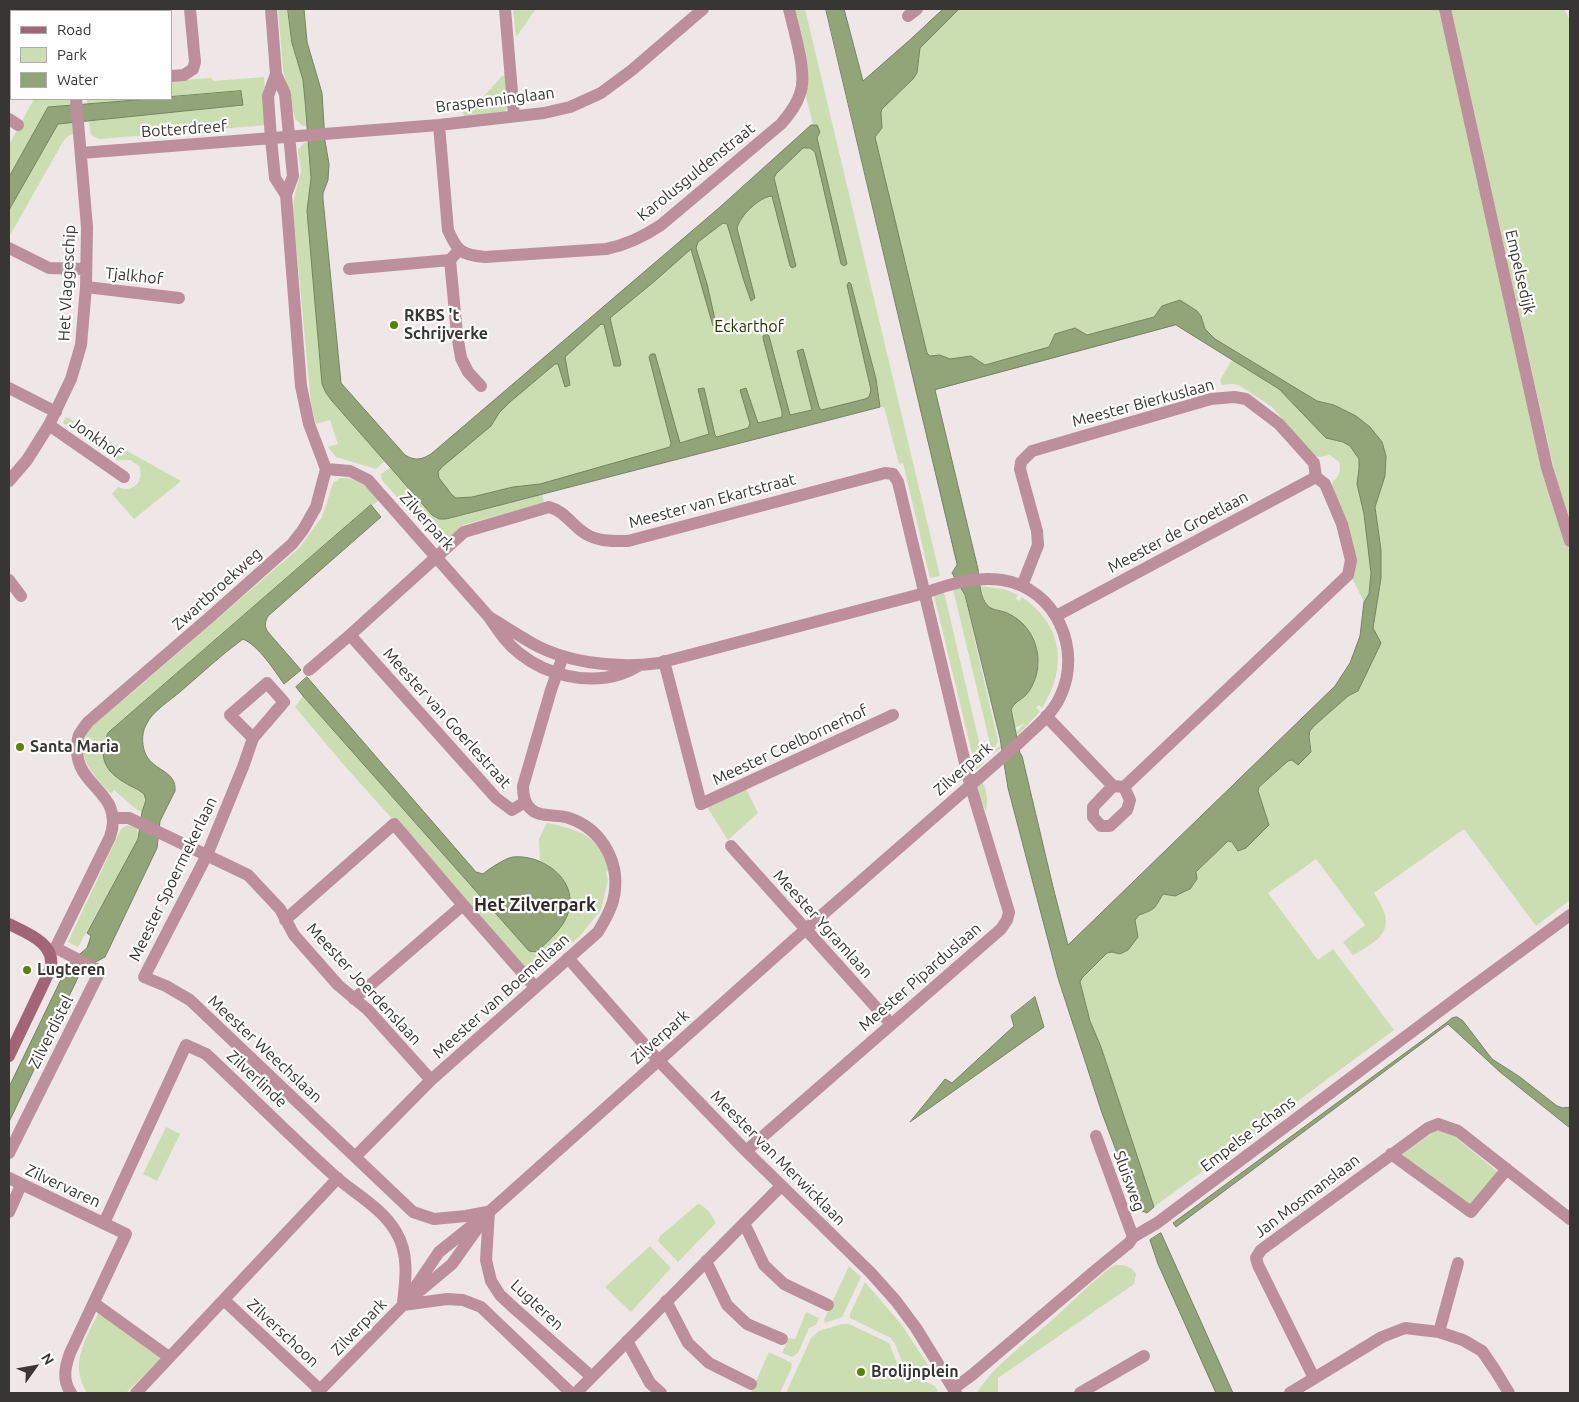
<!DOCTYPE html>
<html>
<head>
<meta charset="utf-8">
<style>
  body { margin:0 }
  #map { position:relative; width:1579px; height:1402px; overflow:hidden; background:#efe6e8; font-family:Ubuntu,sans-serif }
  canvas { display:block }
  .frame { position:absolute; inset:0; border:10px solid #383535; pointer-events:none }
  .legend { position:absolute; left:10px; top:10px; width:162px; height:90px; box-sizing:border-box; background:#fff; border:1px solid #afaeae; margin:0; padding:6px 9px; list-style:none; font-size:15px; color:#383535 }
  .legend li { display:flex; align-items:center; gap:10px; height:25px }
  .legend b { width:25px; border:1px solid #afaeae }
  .north { position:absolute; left:10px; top:1342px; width:50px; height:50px; -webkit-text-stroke:4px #fff; paint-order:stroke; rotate:58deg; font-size:14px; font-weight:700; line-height:20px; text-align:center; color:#383535 }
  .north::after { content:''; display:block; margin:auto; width:18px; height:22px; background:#383535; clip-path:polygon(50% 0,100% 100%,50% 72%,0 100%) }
</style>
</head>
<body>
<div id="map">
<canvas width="1579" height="1402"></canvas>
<div class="frame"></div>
<ul class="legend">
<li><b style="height:6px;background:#a46478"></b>Road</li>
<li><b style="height:14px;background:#cadeb2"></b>Park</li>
<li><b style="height:14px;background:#91a578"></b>Water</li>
</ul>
<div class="north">N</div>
</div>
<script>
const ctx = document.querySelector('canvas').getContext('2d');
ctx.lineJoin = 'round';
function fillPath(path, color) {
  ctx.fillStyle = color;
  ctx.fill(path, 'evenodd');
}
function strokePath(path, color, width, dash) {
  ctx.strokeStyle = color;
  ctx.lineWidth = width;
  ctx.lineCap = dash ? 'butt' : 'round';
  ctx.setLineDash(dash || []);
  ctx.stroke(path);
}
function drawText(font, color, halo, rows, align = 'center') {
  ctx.font = font + ' Ubuntu,sans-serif';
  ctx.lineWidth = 4.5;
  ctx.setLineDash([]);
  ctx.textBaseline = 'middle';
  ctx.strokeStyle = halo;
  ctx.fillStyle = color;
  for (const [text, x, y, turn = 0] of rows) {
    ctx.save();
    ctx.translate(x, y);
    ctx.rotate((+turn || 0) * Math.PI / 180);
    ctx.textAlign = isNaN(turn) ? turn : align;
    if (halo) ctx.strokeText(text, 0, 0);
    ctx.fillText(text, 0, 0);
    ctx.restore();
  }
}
const green = new Path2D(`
  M 278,9 L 288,9 L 292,43 L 303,80 L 306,126 L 303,126 L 295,119 L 283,70 Z
  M 513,9 L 536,9 L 516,37 Z
  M 795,9 L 805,9 L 940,576 L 930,578 L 903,463 L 899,464 L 884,407 L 880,407 L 876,379 L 851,284 L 878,406 L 440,512 L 410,477 L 812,129 L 847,264 L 806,96 C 812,65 803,40 795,9 Z
  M 959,9 L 1442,9 L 1559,522 L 1570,552 L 1570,900 L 1536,926 L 1464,829 L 1374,893 C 1377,898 1380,903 1382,907 C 1395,934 1372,944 1353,955 L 1343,942 L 1365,925 L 1316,859 L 1268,893 L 1318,960 L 1333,949 L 1394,1030 L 1154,1207 L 1101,1047 L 1090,1021 L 1080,982 L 1082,978 L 1107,953 L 1112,952 L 1120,954 L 1138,937 L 1135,920 L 1139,915 C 1155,909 1155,908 1163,894 L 1175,896 L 1196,873 L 1228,841 L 1232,842 L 1238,851 L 1259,787 L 1288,761 L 1292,760 L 1309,737 L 1314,726 L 1348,696 L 1358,691 L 1373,628 L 1381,578 L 1381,550 L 1375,507 L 1385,476 L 1386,456 L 1370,427 L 1356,416 L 1334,405 L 1317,401 L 1215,339 L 1205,329 L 1201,316 L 1197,311 L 1180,300 L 1162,306 L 1154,317 L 1087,335 L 1075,328 L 1055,334 L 1050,347 L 985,365 L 971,356 L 950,359 L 940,355 L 930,356 L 927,353 L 875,137 L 882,128 L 881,113 L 882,109 L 913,79 L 917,73 L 920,48 Z
  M 1450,9 L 1564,9 L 1570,20 L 1570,523 L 1555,474 Z
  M 11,28 L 11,97 L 9,96 L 9,31 Z
  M 502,76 L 505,76 L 508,106 L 505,111 L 500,114 L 464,117 L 463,110 L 484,96 Z
  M 264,77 L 267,125 L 100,139 C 89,137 90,130 89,121 L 243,105 L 241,91 L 171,97 L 171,81 L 211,78 L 214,81 Z
  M 34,99 L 74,99 L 75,105 L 48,107 L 9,177 L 9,145 Z
  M 87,99 L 149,99 L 87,104 Z
  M 76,122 L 78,131 L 68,136 L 64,140 L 9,237 L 9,210 L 58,124 Z
  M 308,142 L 311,178 L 307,211 L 326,393 L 385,461 L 376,469 L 336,457 L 328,447 L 338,444 L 330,420 L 316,424 L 311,404 L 293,211 L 294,198 L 301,171 L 298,150 L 304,143 Z
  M 1232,360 L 1279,389 L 1326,437 L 1343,442 L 1350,446 L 1359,459 L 1359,469 L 1357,484 L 1364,514 L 1371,573 L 1369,594 L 1364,602 L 1351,576 L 1332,488 L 1333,481 C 1340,476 1341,470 1339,462 L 1330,455 L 1319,457 L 1314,456 L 1272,407 L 1239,385 L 1233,384 L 1222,385 L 1220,380 Z
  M 66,417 L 181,481 L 134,519 L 112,494 L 118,487 C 133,494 145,481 139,466 L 130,460 L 116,460 L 63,423 Z
  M 390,468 L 432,515 L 439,519 L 446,519 L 542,494 L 544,503 L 463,525 L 443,544 L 435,536 L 433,538 L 382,480 L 381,474 Z
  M 341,478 C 358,477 369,488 380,499 L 131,713 L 123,782 L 144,794 C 146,801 145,805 142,812 L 136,809 L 114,790 L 111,794 C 92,773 71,754 92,726 L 140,686 L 299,548 L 322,517 L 333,483 Z
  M 979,586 L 1004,589 L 1018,595 L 1016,599 L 1019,601 L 1022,597 C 1063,625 1068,667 1042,708 L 1039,705 L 1036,708 L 1040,711 C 1026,728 1011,741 993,754 L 992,752 L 953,589 ZM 981,589 L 987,605 L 990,609 L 1004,611 L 1037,648 L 1039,664 L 1034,683 L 1027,693 L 1012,706 L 1011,709 L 1015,728 L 1025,723 L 1003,745 L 994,749 L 998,741 L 964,593 Z
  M 944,592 L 984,763 L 976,770 L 934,596 Z
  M 303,696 L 529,951 L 569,909 C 570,888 559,869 540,861 L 539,839 L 547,823 C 564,826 589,832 599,848 C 604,855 606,863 610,870 L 606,872 L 608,880 L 601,910 L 579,937 L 532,975 L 343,764 L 295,707 Z
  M 982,781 C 987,790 988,800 986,811 L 982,803 L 972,790 Z
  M 746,789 L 758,813 L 728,840 L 707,807 Z
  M 127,825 L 137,828 L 138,839 L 78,947 L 68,942 L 121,829 Z
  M 166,1127 L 180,1134 L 157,1181 L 143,1174 Z
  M 1435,1131 L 1444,1131 L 1451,1134 L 1498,1172 L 1469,1206 L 1402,1155 Z
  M 698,1204 C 707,1207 711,1214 716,1223 L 678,1262 L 658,1241 L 660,1236 Z
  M 650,1246 L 671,1268 L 631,1312 L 605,1287 Z
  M 1114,1265 C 1124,1265 1130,1265 1136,1274 L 1134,1284 L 998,1378 L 998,1393 L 977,1393 C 994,1365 1026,1343 1051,1321 C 1072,1302 1091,1282 1114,1265 Z
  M 849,1266 L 861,1277 L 842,1317 L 825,1323 L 824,1320 Z
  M 865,1282 L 901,1324 L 938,1380 C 927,1376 908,1372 902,1361 C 898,1353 897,1345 891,1338 L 850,1318 L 850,1314 Z
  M 100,1309 L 165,1354 L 126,1393 L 87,1393 C 68,1362 87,1338 100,1309 Z
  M 806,1312 L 819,1318 L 816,1325 L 809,1328 L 798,1353 L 792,1357 L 782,1353 L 789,1338 L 795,1339 Z
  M 842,1324 L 849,1324 L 889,1343 L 898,1366 L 902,1370 L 935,1386 L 938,1391 L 934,1393 L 786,1393 L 811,1338 L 819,1331 Z
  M 769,1352 L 790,1362 L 792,1364 L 791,1369 L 780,1393 L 751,1393 Z`);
const water = new Path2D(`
  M 288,9 L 304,9 L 307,42 L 322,93 L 325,141 L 329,164 L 328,180 L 323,193 L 323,199 L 341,383 L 405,455 C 415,461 421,460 431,454 L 720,207 L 811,125 L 817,125 L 820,132 L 817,138 L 847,264 L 844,266 L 841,264 L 815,152 L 810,148 L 803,148 L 776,174 L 774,178 L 796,266 L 792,268 L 790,266 L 772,196 C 759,197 740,216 737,228 L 755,298 L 751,301 L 744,281 L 728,227 L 727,224 L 723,223 L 698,242 L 696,248 L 707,284 L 716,324 L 713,326 L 691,249 L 656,280 L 610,318 L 621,364 L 620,366 L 614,366 L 604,325 L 601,324 L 565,357 L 570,385 L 565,387 L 558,364 L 555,364 L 510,402 L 499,413 L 491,426 L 442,467 L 438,472 L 439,478 L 452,495 L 456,498 L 472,497 L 513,487 L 540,484 L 670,447 L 671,443 L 649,357 L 651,354 L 655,354 L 680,443 L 709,434 L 698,389 L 704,388 L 715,435 L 717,437 L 748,428 L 750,424 L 740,390 L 746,388 L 758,423 L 782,417 L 782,412 L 763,338 L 763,336 L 767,334 L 769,336 L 790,415 L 812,410 L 797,351 L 803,349 L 819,407 L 821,410 L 865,399 L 869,397 L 871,390 L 847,285 L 849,282 L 851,284 L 876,379 L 880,407 L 446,519 L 439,519 L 432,515 L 332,401 L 326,393 L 322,384 L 307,211 L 311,178 L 305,101 L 303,80 L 292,43 Z
  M 826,9 L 844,9 L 863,81 L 912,38 L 943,9 L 959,9 L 920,48 L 917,73 L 913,79 L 882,109 L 881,113 L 882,128 L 875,137 L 927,353 L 930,356 L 940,355 L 950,359 L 971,356 L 985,365 L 1049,347 L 1055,334 L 1075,328 L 1087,335 L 1154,317 L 1162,306 L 1180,300 L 1197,311 L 1201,316 L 1205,329 L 1215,339 L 1317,401 L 1334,405 L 1356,416 L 1370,427 L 1382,442 L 1386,456 L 1385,476 L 1375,507 L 1381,550 L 1381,578 L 1373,628 L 1381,643 L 1358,691 L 1348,696 L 1314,726 L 1310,731 L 1309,737 L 1311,752 L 1298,765 L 1292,760 L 1288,761 L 1259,787 L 1258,791 L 1269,825 L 1246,848 L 1238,851 L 1232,842 L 1228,841 L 1196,872 L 1197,879 L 1190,889 L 1175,896 L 1163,894 C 1154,909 1156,909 1139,915 L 1135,920 L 1138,937 L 1128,950 L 1120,954 L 1112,952 L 1107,953 L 1082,978 L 1080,982 L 1090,1021 L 1101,1047 L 1154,1207 L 1147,1213 L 1138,1209 L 1102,1113 L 1058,978 L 1008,788 L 1000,738 L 965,595 L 952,573 L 957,565 ZM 1176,325 L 1279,389 L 1326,438 L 1343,442 L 1350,446 L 1359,459 L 1359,469 L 1357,484 L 1364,514 L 1371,573 L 1369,594 L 1364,602 L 1360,636 L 1350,663 L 1335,686 L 1068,945 L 1053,887 L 1022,756 L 1020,753 L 1011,709 C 1014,703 1020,700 1025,696 C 1030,691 1034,683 1036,676 C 1043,652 1032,625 1009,614 C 1003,610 993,611 988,606 C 980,598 979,580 978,569 L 935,390 Z
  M 241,91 L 243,105 L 58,124 L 9,210 L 9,177 L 48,107 L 149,99 L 171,99 L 171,97 Z
  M 371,505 L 381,517 L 268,616 C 265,622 264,626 268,632 L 301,670 L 284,684 C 274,670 259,646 243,639 C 221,655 201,674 181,691 C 170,701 152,711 146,725 C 141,734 142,747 146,755 C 154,771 177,771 175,791 L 160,821 L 157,848 L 105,957 L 82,969 L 9,1122 L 9,1087 L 69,963 L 87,948 L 91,936 L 87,933 L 138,839 L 142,812 L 146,800 L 144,794 C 137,788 129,786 122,781 C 102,768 99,754 108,733 Z
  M 307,677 L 476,872 L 483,874 C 489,869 505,858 513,857 C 541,854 577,878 569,910 C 565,927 549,940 537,952 L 529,951 L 303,696 L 296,687 Z
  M 1035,997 L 1044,1027 L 910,1122 L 945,1079 L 952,1083 L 1014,1026 L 1011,1016 Z
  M 1457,1017 L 1463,1021 L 1492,1059 L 1520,1077 L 1557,1106 L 1563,1108 L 1570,1107 L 1570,1128 L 1500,1072 L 1448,1024 L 1176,1227 L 1173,1223 L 1446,1023 L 1452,1018 Z
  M 1161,1233 L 1233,1393 L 1216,1393 L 1158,1264 L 1150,1240 Z`);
const street = new Path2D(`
  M 28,9 L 47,11
  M 505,9 L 514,116
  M 1445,9 L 1547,468 L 1570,541
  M 9,15 L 11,13
  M 908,16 L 917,9
  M 276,74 L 268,96 L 271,139 L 275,178 L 286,195
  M 171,76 L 184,75 L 193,69 L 195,62 L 190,9
  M 9,119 L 18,125
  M 439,125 L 448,230 C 457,251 461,255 485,257 L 606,249 C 627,245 643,237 661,225 L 781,124 C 789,115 796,106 800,94 C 808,74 794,31 789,9
  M 81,153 L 439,125 L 544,113 L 570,107 L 601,93 L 632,70 L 703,9
  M 9,248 L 49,268 L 86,269
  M 459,250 L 450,260 L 457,334 L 461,358 L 468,372 L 481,386
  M 349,269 L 450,260
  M 86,287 L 179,298
  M 9,388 L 56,412
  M 49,425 L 124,477
  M 326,469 L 350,471 L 368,480 L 489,617 C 498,630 506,643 519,653 C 546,675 587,685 621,674 C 627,672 633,669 638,666
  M 9,481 L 27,460 L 49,425 L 71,379 L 81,345 L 86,287 L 87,227 L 76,99
  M 9,580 L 21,596
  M 1022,586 L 1038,545 L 1037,531 L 1020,469 L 1021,462 L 1032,451 L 1211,399 L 1234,397 L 1246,399 L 1279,424 L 1314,463 L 1316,477 L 1325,484 L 1342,524 L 1351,560 L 1348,575 L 1124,787 L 1113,786 L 1046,716
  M 1056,616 L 1316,477
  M 350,635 L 496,798 L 512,810 L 525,802
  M 664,661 L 701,804 L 893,715
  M 309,670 L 350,635 L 464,532 L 549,507 C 565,511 572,526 586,534 C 599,542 614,541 628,541 L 885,473 L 893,474 L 898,482 L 970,784 L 1009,912 L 1007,920 L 1001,929 L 746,1151
  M 253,738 L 284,702 L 267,683 L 230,715 L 253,738 L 243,767 L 207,855 L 144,977 L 166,986 L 190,1000 L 413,1212 L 434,1219 L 466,1216 L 487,1212
  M 1113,786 L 1093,807 L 1093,817 L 1101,826 L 1110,826 L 1127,810 L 1130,800 L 1124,787
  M 113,818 L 129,818 L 248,875 L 280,909 L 294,935 L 338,985 L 368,1010 L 431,1080
  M 731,846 L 891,1024
  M 285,920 L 394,824 L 463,905 L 535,987
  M 47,950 L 56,948 L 57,945 L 110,837 C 125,793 78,788 77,751 C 77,746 77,740 79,735 C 81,731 85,726 88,722 L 210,617 L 292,544 L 303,530 L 316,507 L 326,469 L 309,424 L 301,386 L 286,195 L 293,176 L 285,94 L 276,74 L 271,9
  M 568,958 L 658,1060 L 746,1151 L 870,1272 L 896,1301 L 916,1328 L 956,1393
  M 354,999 L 463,905
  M 1096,1136 L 1133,1237
  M 9,1153 L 100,971 L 56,948
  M 1391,1154 L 1471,1212 L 1507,1169
  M 356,1156 L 431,1080 L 598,932 C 604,922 610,912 613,901 C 622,866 604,830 569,818 C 558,814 542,818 532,810 C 524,804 523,795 523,786 L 551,690 L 563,656
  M 9,1178 L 126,1234 L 70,1353 C 65,1367 62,1380 71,1393
  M 9,1212 L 21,1185
  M 489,1212 L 486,1260 L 491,1281 L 500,1295 L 514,1308 L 592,1377
  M 104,1223 L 186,1045 L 206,1054 C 250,1095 292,1138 337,1178 C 357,1195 383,1209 396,1232 C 409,1253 406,1279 403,1302
  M 744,1223 L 764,1265 L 784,1284 L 828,1305
  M 706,1261 L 727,1305 L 747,1324 L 782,1339
  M 224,1300 L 320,1390
  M 666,1301 L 688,1343 L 709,1363 L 751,1384
  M 94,1303 L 169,1357
  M 403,1305 L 439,1252 L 489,1212 L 806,929 L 1020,742 C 1033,729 1052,715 1060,697 C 1083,650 1056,588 1002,580 C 976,576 949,584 925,593 L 659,663 C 616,669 562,663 525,639 C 513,632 501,624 489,617
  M 403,1305 L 447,1299 L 463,1300 L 481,1307 L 571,1393
  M 1439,1332 L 1458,1263
  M 627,1341 L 650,1383 L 661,1393
  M 1314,1378 L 1258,1265 L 1256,1258 L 1261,1250 L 1428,1128 L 1438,1124 L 1458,1131 L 1570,1219
  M 953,1389 L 972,1375 L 1097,1269 L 1129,1243 L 1133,1237 L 1157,1223 L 1457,998 L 1570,915
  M 136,1393 L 338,1178
  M 317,1393 L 403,1305 L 452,1264 L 479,1226
  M 576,1393 L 781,1186
  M 1080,1393 L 1144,1356
  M 1290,1393 L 1382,1337 L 1405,1328 L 1439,1332 L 1463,1340 L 1482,1351 L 1495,1370 L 1509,1393`);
const secondary = new Path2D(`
  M 9,924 C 27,933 58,944 50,970 L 9,1056`);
const markers = [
  [394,325,5,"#5a8202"],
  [20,747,5,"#5a8202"],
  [27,970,5,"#5a8202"],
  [861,1372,5,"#5a8202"]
];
const streetNames = [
  ["Braspenninglaan",495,100,-7],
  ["Botterdreef",184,129,-4],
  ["Karolusguldenstraat",696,172,-39],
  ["Empelsedijk",1520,272,77],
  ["Tjalkhof",134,276,6],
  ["Het Vlaggeschip",67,283,-87],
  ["Meester Bierkuslaan",1143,403,-15],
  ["Jonkhof",96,438,35],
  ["Meester van Ekartstraat",712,501,-15],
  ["Zilverpark",427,521,48],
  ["Meester de Groetlaan",1178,532,-28],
  ["Zwartbroekweg",217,589,-42],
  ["Meester van Goerlestraat",447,718,48],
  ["Meester Coelbornerhof",790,745,-25],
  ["Zilverpark",963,769,-41],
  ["Meester Spoermekerlaan",173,879,-64],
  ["Meester Ygramlaan",823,924,48],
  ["Meester Piparduslaan",920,977,-41],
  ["Meester Joerdenslaan",364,984,47],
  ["Meester van Boemellaan",501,996,-42],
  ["Zilverdistel",51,1032,-63],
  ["Zilverpark",660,1037,-42],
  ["Meester Weechslaan",265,1049,43],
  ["Zilverlinde",257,1079,43],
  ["Empelse Schans",1248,1134,-37],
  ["Meester van Merwicklaan",778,1158,45],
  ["Sluisweg",1129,1181,70],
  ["Zilvervaren",63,1186,25],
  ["Jan Mosmanslaan",1307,1196,-37],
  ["Lugteren",537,1305,43],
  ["Zilverpark",359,1327,-46],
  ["Zilverschoon",283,1333,43]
];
const poiNames = [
  ["RKBS 't",404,316],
  ["Schrijverke",404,334],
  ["Santa Maria",30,747],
  ["Lugteren",37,970],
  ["Brolijnplein",871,1372]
];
const parkNames = [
  ["Eckarthof",749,327]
];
const neighbourhoodNames = [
  ["Het Zilverpark",535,905]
];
fillPath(green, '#cadeb2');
fillPath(water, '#91a578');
strokePath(water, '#768364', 1);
strokePath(street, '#bd8f9c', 12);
strokePath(secondary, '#a46478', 12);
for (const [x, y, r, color] of markers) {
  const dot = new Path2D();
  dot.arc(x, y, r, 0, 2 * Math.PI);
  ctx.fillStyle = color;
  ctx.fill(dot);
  strokePath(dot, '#fff', 2);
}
drawText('16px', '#383535', '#fff', streetNames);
drawText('bold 16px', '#383535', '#fff', poiNames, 'left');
drawText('16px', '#253703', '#fff', parkNames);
drawText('bold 18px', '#30292b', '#fff', neighbourhoodNames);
</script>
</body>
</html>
